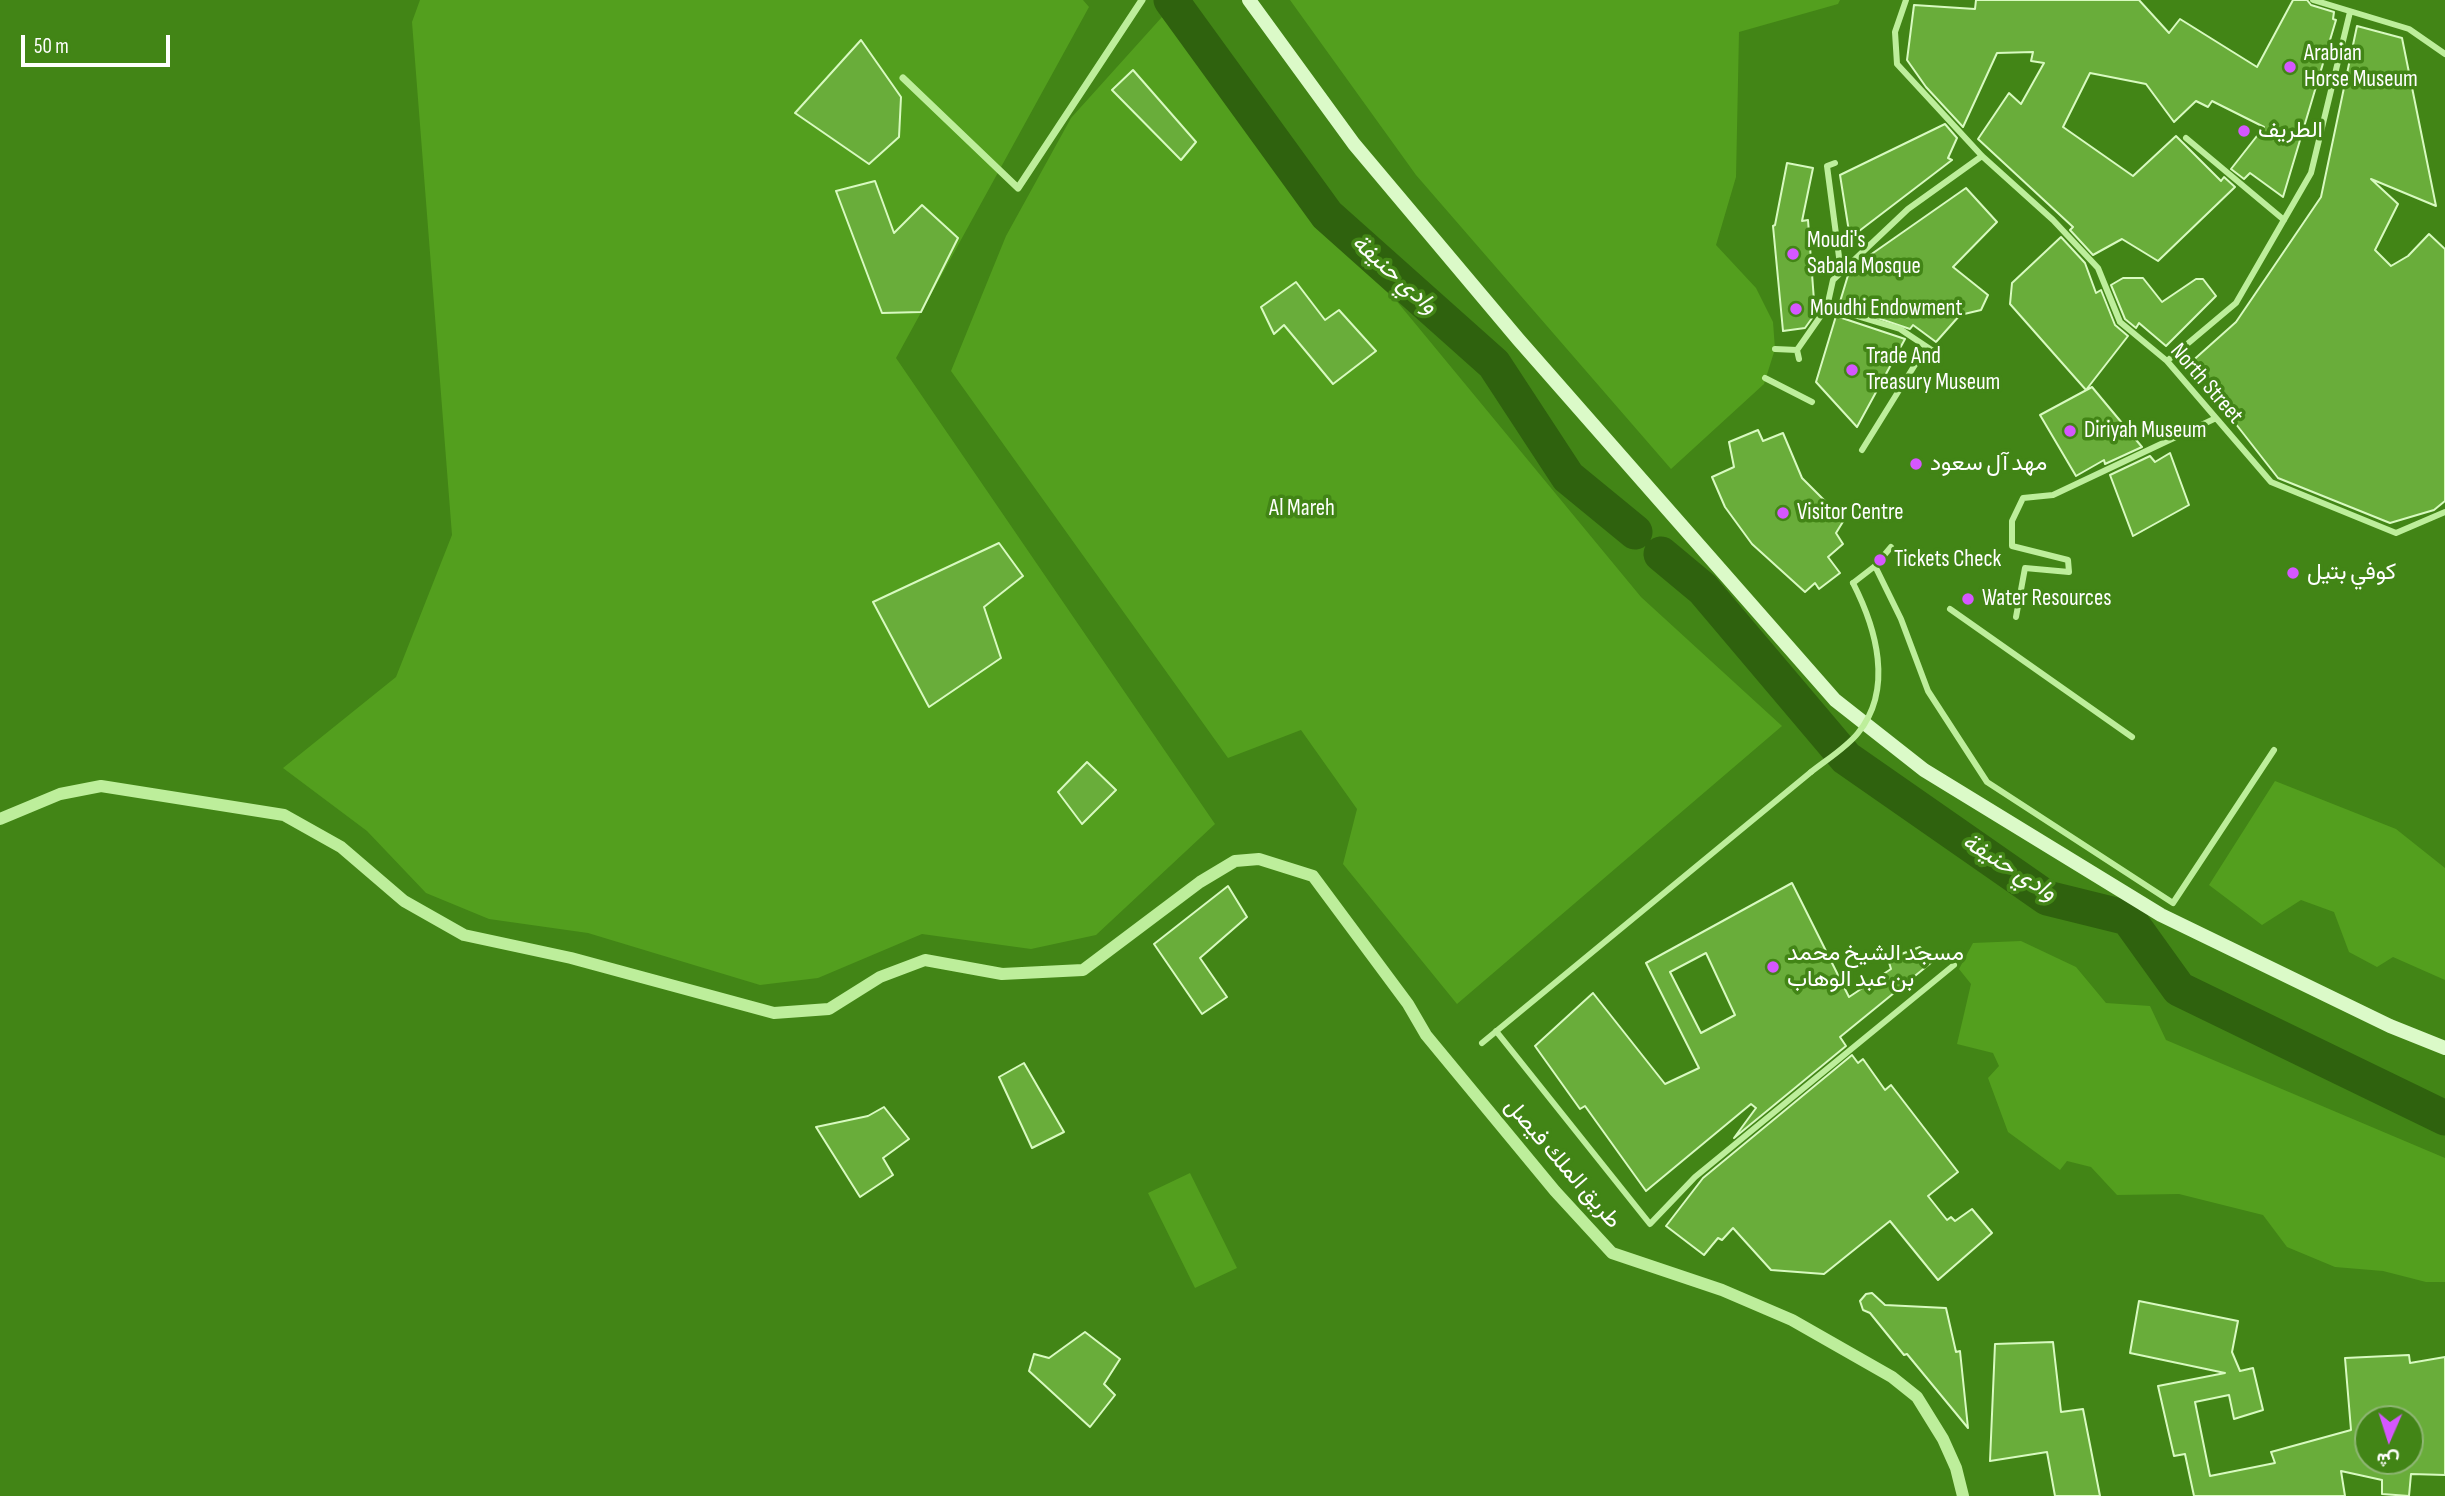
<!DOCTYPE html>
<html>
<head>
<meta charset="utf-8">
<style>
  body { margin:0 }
  #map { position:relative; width:2445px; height:1496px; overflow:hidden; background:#428516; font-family:"Sofia Sans Condensed",Vazirmatn,sans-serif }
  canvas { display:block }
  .north { position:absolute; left:2354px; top:1405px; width:70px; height:70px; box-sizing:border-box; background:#428516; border:2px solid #8eb673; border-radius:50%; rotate:183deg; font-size:19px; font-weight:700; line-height:28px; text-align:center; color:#fff }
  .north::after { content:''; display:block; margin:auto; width:24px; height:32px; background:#d557ff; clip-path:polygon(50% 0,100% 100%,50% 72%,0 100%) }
  .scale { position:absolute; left:21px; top:35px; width:149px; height:32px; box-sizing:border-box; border:4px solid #fff; border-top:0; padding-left:9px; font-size:21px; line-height:24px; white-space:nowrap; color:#fff; -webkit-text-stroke:5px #428516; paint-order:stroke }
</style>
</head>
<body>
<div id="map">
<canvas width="2445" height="1496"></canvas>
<div class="north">ش</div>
<div class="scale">50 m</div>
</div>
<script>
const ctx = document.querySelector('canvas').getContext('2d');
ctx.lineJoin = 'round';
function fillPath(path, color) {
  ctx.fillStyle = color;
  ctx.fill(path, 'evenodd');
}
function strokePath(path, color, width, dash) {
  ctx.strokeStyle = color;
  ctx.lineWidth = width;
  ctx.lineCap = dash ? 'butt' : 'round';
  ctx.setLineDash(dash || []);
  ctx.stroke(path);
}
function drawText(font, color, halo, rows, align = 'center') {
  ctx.font = font + ' "Sofia Sans Condensed",Vazirmatn,sans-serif';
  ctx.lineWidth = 7;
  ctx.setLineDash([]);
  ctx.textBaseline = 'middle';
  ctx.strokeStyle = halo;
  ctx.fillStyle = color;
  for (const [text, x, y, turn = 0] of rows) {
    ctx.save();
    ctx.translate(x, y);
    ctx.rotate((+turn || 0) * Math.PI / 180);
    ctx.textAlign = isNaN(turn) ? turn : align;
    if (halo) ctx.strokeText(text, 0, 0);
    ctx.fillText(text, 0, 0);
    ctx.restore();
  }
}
const green = new Path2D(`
  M 420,0 L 1083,0 L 1089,7 L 896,358 L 1215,824 L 1096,935 L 1031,949 L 922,934 L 818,978 L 760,985 L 588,933 L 489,919 L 426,893 L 367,831 L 283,768 L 396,677 L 452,535 L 412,22 Z
  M 1290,0 L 1840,0 L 1838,4 L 1739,32 L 1736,177 L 1716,245 L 1756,288 L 1773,322 L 1775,349 L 1764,384 L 1671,469 L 1416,175 Z
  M 1162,17 L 1641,597 L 1782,726 L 1457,1004 L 1343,864 L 1357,809 L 1301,730 L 1228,758 L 951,371 L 1006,236 L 1071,118 Z
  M 2275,781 L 2396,829 L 2445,868 L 2445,980 L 2393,957 L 2377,967 L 2349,952 L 2334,912 L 2301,900 L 2262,925 L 2209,885 Z
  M 2021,941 L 2076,967 L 2106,1003 L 2150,1006 L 2166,1040 L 2445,1158 L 2445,1282 L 2426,1282 L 2383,1271 L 2335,1267 L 2287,1247 L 2263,1215 L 2179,1194 L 2117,1195 L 2091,1167 L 2067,1161 L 2060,1170 L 2008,1132 L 1988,1078 L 1999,1066 L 1993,1053 L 1957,1044 L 1971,984 L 1959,969 L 1973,943 Z
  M 1190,1173 L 1237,1268 L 1195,1288 L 1148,1193 Z`);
const river = new Path2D(`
  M 1171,0 L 1327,215 L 1494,364 L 1568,477 L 1635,532
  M 1661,554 L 1703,589 L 1846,758 L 2047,898 L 2128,918 L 2179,989 L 2445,1118`);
const building = new Path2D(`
  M 1976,0 L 2139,0 L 2169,33 L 2180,19 L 2257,67 L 2293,0 L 2307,0 L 2311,5 L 2334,12 L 2333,19 L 2336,20 L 2283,197 L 2250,173 L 2244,179 L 2231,169 L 2264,127 L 2212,101 L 2208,107 L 2196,101 L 2174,122 L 2146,84 L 2090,73 L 2063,127 L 2133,176 L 2176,136 L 2221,181 L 2224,177 L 2235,187 L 2158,261 L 2122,239 L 2093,255 L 2070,230 L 2073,227 L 1978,139 L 2009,93 L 2021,104 L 2044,63 L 2031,61 L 2033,52 L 1997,53 L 1963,127 L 1926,87 L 1907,60 L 1914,5 L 1975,9 Z
  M 2357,26 L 2402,38 L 2436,206 L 2371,179 L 2398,204 L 2375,250 L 2391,266 L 2408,256 L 2429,234 L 2445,249 L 2445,501 L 2434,510 L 2390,523 L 2278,478 L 2189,364 L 2236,322 L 2321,197 Z
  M 861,40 L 901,97 L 899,137 L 869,164 L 795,113 Z
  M 1133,70 L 1196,142 L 1181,160 L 1112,90 Z
  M 1945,124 L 1957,138 L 1948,158 L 1952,160 L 1850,238 L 1840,175 Z
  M 1787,163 L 1813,168 L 1802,221 L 1808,220 L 1815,314 L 1805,328 L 1783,331 L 1773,226 L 1775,225 Z
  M 875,181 L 894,233 L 922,205 L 958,238 L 921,312 L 882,313 L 836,191 Z
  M 1966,188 L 1997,222 L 1953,267 L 1988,295 L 1981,310 L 1960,315 L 1936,342 L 1913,325 L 1910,329 L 1839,305 L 1849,272 L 1863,260 Z
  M 2061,237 L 2085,263 L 2096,293 L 2101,290 L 2115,325 L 2128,336 L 2086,390 L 2010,304 L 2012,283 Z
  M 2123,278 L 2143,278 L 2162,302 L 2196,279 L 2203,279 L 2216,296 L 2166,346 L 2139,323 L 2136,328 L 2125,319 L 2111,285 Z
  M 1296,282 L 1325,320 L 1339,310 L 1376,351 L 1333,384 L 1284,325 L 1274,334 L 1261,307 Z
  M 1836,316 L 1905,339 L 1857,427 L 1816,382 Z
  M 2092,387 L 2142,447 L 2105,464 L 2104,460 L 2076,476 L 2040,415 Z
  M 1758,430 L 1763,441 L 1783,433 L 1802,478 L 1844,520 L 1836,533 L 1843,544 L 1828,557 L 1840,573 L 1819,589 L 1815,583 L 1805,592 L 1752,544 L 1725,507 L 1712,477 L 1734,467 L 1729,442 Z
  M 2170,453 L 2189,505 L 2133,536 L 2110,475 L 2150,456 L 2155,462 Z
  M 999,543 L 1023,576 L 984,607 L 1001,658 L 929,707 L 873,602 Z
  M 1087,762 L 1116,790 L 1082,824 L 1058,792 Z
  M 1792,883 L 1849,997 L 1891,969 L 1888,959 L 1920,947 L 1932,962 L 1840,1037 L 1846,1046 L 1734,1138 L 1756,1108 L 1751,1104 L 1646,1191 L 1585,1106 L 1580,1109 L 1535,1046 L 1593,993 L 1665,1084 L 1699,1068 L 1646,963 ZM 1706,953 L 1735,1015 L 1701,1033 L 1670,972 Z
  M 1228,886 L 1247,917 L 1200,958 L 1227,997 L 1202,1014 L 1154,944 Z
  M 1852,1055 L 1858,1063 L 1863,1059 L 1885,1090 L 1891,1085 L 1958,1172 L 1928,1196 L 1947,1220 L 1951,1217 L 1955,1221 L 1972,1209 L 1992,1233 L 1938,1280 L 1890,1221 L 1824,1274 L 1771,1270 L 1733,1228 L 1722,1240 L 1718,1238 L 1704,1255 L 1666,1226 L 1703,1178 Z
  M 1024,1063 L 1064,1132 L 1032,1148 L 999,1077 Z
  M 884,1107 L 909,1139 L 883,1158 L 893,1175 L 860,1197 L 816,1127 L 868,1116 Z
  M 1872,1293 L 1885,1305 L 1946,1308 L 1956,1352 L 1960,1351 L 1968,1428 L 1907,1354 L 1904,1355 L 1870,1313 L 1863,1310 L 1860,1301 L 1866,1294 Z
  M 2139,1301 L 2238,1321 L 2232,1352 L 2240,1371 L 2253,1368 L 2263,1410 L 2234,1419 L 2229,1395 L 2195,1402 L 2210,1476 L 2275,1463 L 2271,1452 L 2351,1430 L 2345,1358 L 2409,1355 L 2410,1363 L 2445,1357 L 2445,1475 L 2411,1474 L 2409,1496 L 2382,1494 L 2382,1480 L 2341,1471 L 2345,1496 L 2194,1496 L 2185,1454 L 2174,1456 L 2158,1386 L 2225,1373 L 2130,1353 ZM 2410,1415 L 2410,1461 L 2368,1461 L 2368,1417 Z
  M 1085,1332 L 1120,1359 L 1104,1384 L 1115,1395 L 1090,1427 L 1029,1371 L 1034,1354 L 1049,1358 Z
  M 2053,1342 L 2061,1412 L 2083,1409 L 2100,1496 L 2055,1496 L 2047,1452 L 1990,1461 L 1995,1344 Z`);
const pedestrian = new Path2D(`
  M 1906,0 L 1895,32 L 1897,64 L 1982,156 L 2053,220 L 2098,268 L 2120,322 L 2167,361 L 2271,482 L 2396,533 L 2445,512
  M 2313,0 L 2409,29 L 2445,54
  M 2186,138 L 2284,220
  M 1835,163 L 1827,166 L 1841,272
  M 1827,307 L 1900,329 L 1933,351
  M 1775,349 L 1797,350
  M 1799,359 L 1797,350 L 1827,307 L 1833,280 L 1908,209 L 1982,156
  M 2167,361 L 2236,303 L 2311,173 L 2350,12
  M 1765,378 L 1812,402
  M 1862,450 L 1926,347
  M 1875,566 L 1901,619 L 1928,691 L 1987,782 L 2173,903 L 2274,750
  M 1853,583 L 1875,566 L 1891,547
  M 1950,609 L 2132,737
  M 2016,617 L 2025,568 L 2069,572 L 2068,560 L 2012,546 L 2012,521 L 2023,498 L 2053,495 L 2214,419
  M 1496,1031 L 1650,1224 L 1695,1177 L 1954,965
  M 1482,1043 L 1811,772`);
const minor = new Path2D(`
  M 903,78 L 1018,188 L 1142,0`);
const tertiary = new Path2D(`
  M 0,819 L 60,794 L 101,786 L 284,815 L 341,847 L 404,901 L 464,935 L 571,958 L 774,1013 L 829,1009 L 880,977 L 925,960 L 1002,974 L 1083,970 L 1200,882 L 1235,861 L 1259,859 L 1313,876 L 1408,1004 L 1426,1035 L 1555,1191 L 1612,1253 L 1722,1290 L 1792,1320 L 1892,1377 L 1917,1397 L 1943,1439 L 1956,1468 L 1963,1496`);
const secondary = new Path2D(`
  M 1249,0 L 1354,144 L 1518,339 L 1835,700 L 1924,770 L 2161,915 L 2390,1026 L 2445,1048`);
const pedestrianBridge = new Path2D(`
  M 1811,772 C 1826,760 1846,748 1858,733 C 1894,689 1876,628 1853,583`);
const markers = [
  [2290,67,7,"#d557ff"],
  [2244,131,7,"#d557ff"],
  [1793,254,7,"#d557ff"],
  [1796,309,7,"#d557ff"],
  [1852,370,7,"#d557ff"],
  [2070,431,7,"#d557ff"],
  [1916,464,7,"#d557ff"],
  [1783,513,7,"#d557ff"],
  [1880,560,7,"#d557ff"],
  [2293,573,7,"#d557ff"],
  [1968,599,7,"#d557ff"],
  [1773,967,7,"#d557ff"]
];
const poiNames = [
  ["Arabian",2304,54],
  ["Horse Museum",2304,80],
  ["الطريف",2258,131],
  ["Moudi's",1807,241],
  ["Sabala Mosque",1807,267],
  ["Moudhi Endowment",1810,309],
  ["Trade And",1866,357],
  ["Treasury Museum",1866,383],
  ["Diriyah Museum",2084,431],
  ["مهد آل سعود",1930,464],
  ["Visitor Centre",1797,513],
  ["Tickets Check",1894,560],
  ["كوفي بتيل",2307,573],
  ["Water Resources",1982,599],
  ["مسجد الشيخ محمد",1787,954],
  ["بن عبد الوهاب",1787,980]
];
const streetNames = [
  ["North Street",2206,384,49],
  ["طريق الملك فيصل",1562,1164,49]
];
const parkNames = [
  ["Al Mareh",1302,509]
];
const waterNames = [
  ["وادي حنيفة",1394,275,42],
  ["وادي حنيفة",2009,868,32]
];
fillPath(green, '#539f1e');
strokePath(river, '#2f620e', 35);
fillPath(building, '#69ad3a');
strokePath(building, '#d8fac0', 2);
strokePath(pedestrian, '#bdee9b', 6);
strokePath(minor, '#bdee9b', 7);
strokePath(tertiary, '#bdee9b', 12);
strokePath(secondary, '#dbfac8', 14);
strokePath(pedestrianBridge, '#bdee9b', 6);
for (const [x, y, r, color] of markers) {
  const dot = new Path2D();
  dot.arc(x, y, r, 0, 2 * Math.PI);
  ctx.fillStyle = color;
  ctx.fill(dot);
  strokePath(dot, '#428516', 2.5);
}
drawText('23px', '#fff', '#428516', poiNames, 'left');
drawText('23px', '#fff', '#428516', streetNames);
drawText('23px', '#fdfffc', '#428516', parkNames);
drawText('italic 24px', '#fcfefb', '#428516', waterNames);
</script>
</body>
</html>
